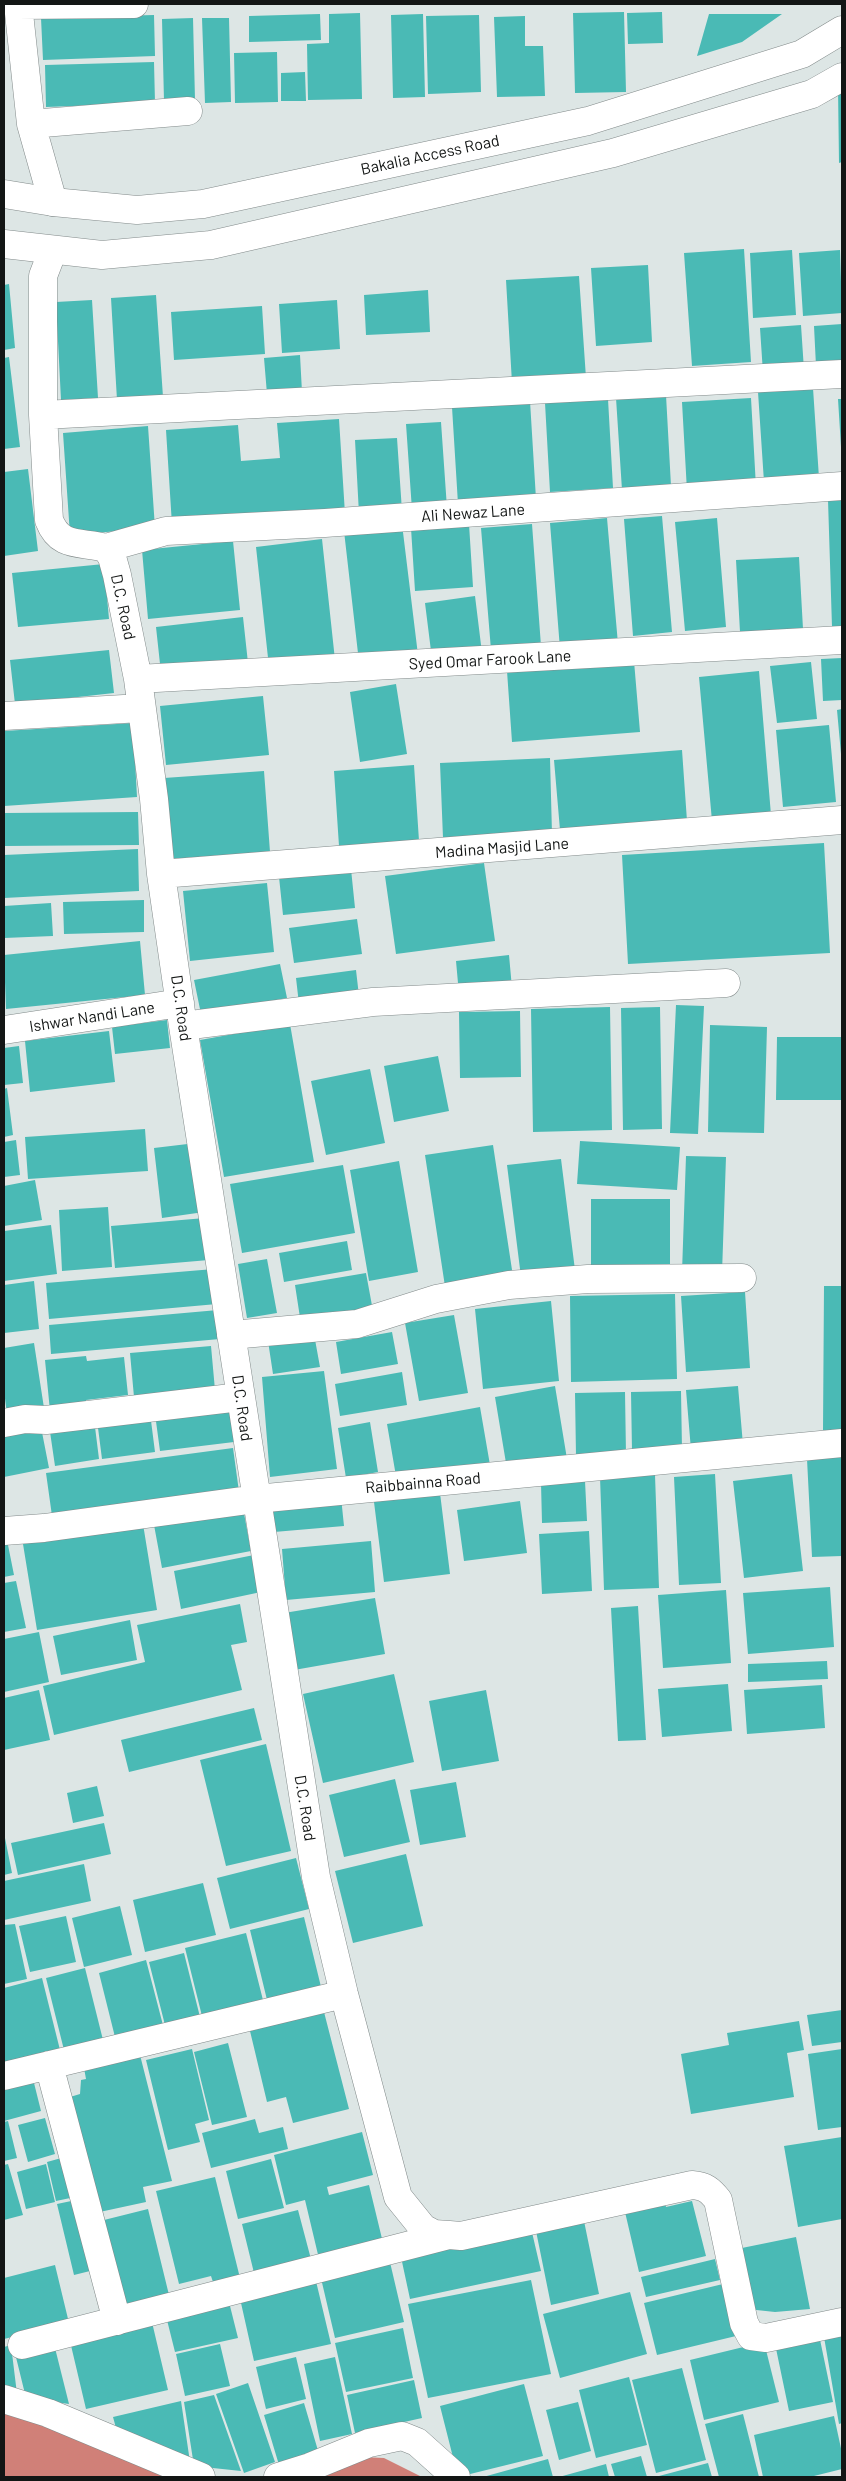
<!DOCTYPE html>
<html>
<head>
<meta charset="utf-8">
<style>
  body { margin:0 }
  #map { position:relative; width:846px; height:2481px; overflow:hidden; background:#dde6e5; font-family:Barlow,sans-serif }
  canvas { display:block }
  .frame { position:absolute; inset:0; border:5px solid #131615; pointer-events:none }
</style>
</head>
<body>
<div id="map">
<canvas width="846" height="2481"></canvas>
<div class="frame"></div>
</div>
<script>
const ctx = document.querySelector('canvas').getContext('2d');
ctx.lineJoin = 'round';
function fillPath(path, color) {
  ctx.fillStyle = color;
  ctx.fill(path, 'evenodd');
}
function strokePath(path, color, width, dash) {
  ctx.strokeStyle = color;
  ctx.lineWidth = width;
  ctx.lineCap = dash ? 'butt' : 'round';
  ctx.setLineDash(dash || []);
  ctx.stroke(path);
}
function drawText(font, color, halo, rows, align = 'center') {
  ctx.font = font + ' Barlow,sans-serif';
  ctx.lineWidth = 5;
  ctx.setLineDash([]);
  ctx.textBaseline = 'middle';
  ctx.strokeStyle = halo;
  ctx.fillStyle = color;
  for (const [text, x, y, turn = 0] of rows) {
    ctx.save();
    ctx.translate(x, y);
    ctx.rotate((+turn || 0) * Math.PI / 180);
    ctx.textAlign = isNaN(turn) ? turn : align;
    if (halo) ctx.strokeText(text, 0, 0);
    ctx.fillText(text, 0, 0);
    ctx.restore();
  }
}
const water = new Path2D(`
  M 4,2413 L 97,2443 L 172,2477 L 4,2477 Z
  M 363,2457 L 384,2458 L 422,2477 L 324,2477 L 343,2461 Z`);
const building = new Path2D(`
  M 624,12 L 626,92 L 575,93 L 573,13 Z
  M 662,12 L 663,43 L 628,44 L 627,13 Z
  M 360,13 L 362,99 L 308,100 L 307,44 L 329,43 L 329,14 Z
  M 320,14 L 321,40 L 249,42 L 249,16 Z
  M 423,14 L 425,97 L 393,98 L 391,15 Z
  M 709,14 L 782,14 L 742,42 L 697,56 Z
  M 154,15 L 155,56 L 43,60 L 41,18 Z
  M 479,15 L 481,92 L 428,94 L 426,16 Z
  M 525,16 L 525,46 L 543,46 L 545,96 L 497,97 L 494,17 Z
  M 193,18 L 195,100 L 164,101 L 162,19 Z
  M 202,18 L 229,18 L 231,102 L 205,103 Z
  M 277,52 L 278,102 L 235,103 L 234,53 Z
  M 154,62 L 155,103 L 46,107 L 45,65 Z
  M 305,72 L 306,101 L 281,101 L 281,73 Z
  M 842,86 L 842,162 L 839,163 L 838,87 Z
  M 744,249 L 751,362 L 692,366 L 684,253 Z
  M 792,250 L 796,315 L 753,318 L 750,253 Z
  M 840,250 L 842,313 L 803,316 L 799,253 Z
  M 648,265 L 652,342 L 596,346 L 591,268 Z
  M 579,276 L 586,378 L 512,383 L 506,280 Z
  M 9,284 L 15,348 L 4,350 L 4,285 Z
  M 428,290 L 430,332 L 366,335 L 364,295 Z
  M 156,295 L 163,397 L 117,400 L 111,298 Z
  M 92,300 L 98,398 L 61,400 L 56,302 Z
  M 337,300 L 340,349 L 282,353 L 279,304 Z
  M 262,306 L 265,354 L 174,360 L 171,312 Z
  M 842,324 L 842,364 L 816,366 L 814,326 Z
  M 801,325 L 804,370 L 763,373 L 760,328 Z
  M 300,355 L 302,392 L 267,394 L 264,358 Z
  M 9,357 L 20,447 L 4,449 L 4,358 Z
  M 813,388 L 819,478 L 764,482 L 758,392 Z
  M 666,395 L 671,486 L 622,490 L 616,398 Z
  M 751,398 L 756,487 L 687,491 L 682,402 Z
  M 608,399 L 613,488 L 550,492 L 545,403 Z
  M 838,399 L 842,399 L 842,447 L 841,447 Z
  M 530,401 L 536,499 L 458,504 L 452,407 Z
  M 339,419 L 345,514 L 172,525 L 166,430 L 238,425 L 241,461 L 280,458 L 277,423 Z
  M 441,422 L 447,508 L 412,510 L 406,424 Z
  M 148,426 L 155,528 L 70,535 L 63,433 Z
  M 397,438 L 402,511 L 359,514 L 355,440 Z
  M 28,469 L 38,551 L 4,556 L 4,472 Z
  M 842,499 L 842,627 L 832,627 L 828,500 Z
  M 662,516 L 672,632 L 633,636 L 624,519 Z
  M 607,518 L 618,644 L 560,649 L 550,523 Z
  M 717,518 L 726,627 L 685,631 L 675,522 Z
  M 402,524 L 418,655 L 359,662 L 344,531 Z
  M 469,524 L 473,587 L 415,591 L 411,528 Z
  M 532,524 L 541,646 L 491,650 L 481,528 Z
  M 322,539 L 335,660 L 269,667 L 256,547 Z
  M 233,541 L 240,610 L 148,619 L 142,550 Z
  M 799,557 L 803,629 L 740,632 L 736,560 Z
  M 104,564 L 109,619 L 18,627 L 12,573 Z
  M 475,596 L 482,653 L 432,659 L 425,603 Z
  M 243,617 L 248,663 L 161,673 L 156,627 Z
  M 109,650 L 114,693 L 15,704 L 10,660 Z
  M 842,658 L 842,700 L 823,701 L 821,659 Z
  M 634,661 L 640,732 L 512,742 L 507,671 Z
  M 811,662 L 817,719 L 777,723 L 770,666 Z
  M 759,671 L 771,815 L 712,821 L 699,677 Z
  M 396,684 L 407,754 L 360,762 L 350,692 Z
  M 263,696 L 269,755 L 166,765 L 160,706 Z
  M 842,709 L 842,754 L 841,754 L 837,710 Z
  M 133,723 L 137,797 L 4,806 L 4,731 Z
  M 829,725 L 836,802 L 783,807 L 776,730 Z
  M 682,750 L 687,821 L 560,830 L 554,760 Z
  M 550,758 L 552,834 L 443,838 L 440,763 Z
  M 414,765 L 419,841 L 339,846 L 334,771 Z
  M 264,771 L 270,852 L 170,859 L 164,778 Z
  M 138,812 L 139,845 L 4,846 L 4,813 Z
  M 824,843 L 830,953 L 628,964 L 622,855 Z
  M 138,849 L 139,891 L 4,898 L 4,855 Z
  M 484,863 L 495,941 L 396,954 L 385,876 Z
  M 351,869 L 355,908 L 283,915 L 279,877 Z
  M 267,883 L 274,952 L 190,961 L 183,891 Z
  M 144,900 L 144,932 L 64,934 L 63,902 Z
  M 51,903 L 53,936 L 4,938 L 4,906 Z
  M 357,919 L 362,954 L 294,963 L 289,928 Z
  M 140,941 L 145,995 L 6,1009 L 4,955 Z
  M 509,955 L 512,988 L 459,994 L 456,961 Z
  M 280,964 L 287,998 L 201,1014 L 194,980 Z
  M 356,970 L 359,996 L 299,1004 L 296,978 Z
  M 676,1005 L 704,1006 L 698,1134 L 670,1133 Z
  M 610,1007 L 612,1130 L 533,1132 L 531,1009 Z
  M 660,1007 L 662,1129 L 623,1130 L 621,1008 Z
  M 520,1011 L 521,1077 L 460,1078 L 459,1012 Z
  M 167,1020 L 170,1048 L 115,1054 L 112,1027 Z
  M 290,1024 L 314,1162 L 224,1177 L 200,1040 Z
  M 710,1025 L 767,1027 L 764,1133 L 708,1132 Z
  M 109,1031 L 115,1082 L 30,1092 L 25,1041 Z
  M 777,1037 L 842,1037 L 842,1100 L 776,1100 Z
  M 19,1046 L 23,1083 L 4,1085 L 4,1048 Z
  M 438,1056 L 449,1111 L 394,1122 L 384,1066 Z
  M 370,1069 L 385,1143 L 326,1155 L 311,1081 Z
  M 7,1088 L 13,1135 L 4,1137 L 4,1089 Z
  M 145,1129 L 148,1171 L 28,1179 L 25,1137 Z
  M 16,1140 L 20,1175 L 4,1177 L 4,1142 Z
  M 580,1141 L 680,1147 L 677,1190 L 577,1184 Z
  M 196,1143 L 204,1212 L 162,1218 L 154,1148 Z
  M 493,1145 L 514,1283 L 446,1293 L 425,1155 Z
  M 686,1156 L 726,1157 L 722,1273 L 682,1272 Z
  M 561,1159 L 575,1270 L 521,1277 L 507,1165 Z
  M 399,1161 L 418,1272 L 369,1281 L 350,1170 Z
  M 343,1165 L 355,1233 L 242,1253 L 230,1184 Z
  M 35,1180 L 42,1220 L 4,1226 L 4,1186 Z
  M 591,1199 L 670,1199 L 670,1272 L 591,1273 Z
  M 108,1207 L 112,1267 L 62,1271 L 59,1210 Z
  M 205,1218 L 209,1260 L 115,1268 L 111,1226 Z
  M 51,1225 L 57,1274 L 4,1281 L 4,1231 Z
  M 347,1241 L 352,1270 L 284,1282 L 279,1253 Z
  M 267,1259 L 277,1313 L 247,1318 L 238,1264 Z
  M 214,1269 L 217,1304 L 49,1319 L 46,1283 Z
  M 366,1273 L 373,1311 L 301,1324 L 295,1285 Z
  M 34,1281 L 39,1329 L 4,1333 L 4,1285 Z
  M 824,1286 L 842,1286 L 842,1430 L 823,1430 Z
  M 745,1292 L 750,1368 L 686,1372 L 681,1296 Z
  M 675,1294 L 677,1379 L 571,1382 L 570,1296 Z
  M 551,1301 L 559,1381 L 483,1389 L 475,1309 Z
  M 218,1310 L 220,1339 L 51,1354 L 49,1325 Z
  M 454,1315 L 468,1393 L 419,1401 L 405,1323 Z
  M 392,1332 L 398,1364 L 341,1374 L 336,1342 Z
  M 314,1334 L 320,1367 L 273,1374 L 268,1341 Z
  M 34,1343 L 44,1408 L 7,1414 L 4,1391 L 4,1348 Z
  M 211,1346 L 215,1390 L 134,1397 L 130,1353 Z
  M 86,1356 L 87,1361 L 124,1357 L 128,1395 L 86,1400 L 87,1407 L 50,1411 L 45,1360 Z
  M 324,1371 L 337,1469 L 270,1477 L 262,1377 Z
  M 402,1372 L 407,1405 L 340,1416 L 335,1384 Z
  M 555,1386 L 567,1459 L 507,1469 L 495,1397 Z
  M 738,1386 L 743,1445 L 691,1450 L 686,1390 Z
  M 681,1391 L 682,1450 L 632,1451 L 631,1392 Z
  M 625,1392 L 626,1455 L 576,1456 L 575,1393 Z
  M 229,1404 L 234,1442 L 160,1451 L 155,1414 Z
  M 480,1407 L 490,1465 L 397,1482 L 387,1424 Z
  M 150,1413 L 155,1452 L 102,1459 L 97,1420 Z
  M 94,1419 L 99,1459 L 55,1466 L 49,1425 Z
  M 40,1422 L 49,1468 L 4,1477 L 4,1429 Z
  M 370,1422 L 378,1472 L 346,1478 L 338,1428 Z
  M 233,1448 L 240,1499 L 53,1523 L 46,1473 Z
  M 842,1457 L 842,1556 L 812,1557 L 807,1459 Z
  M 715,1474 L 721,1583 L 679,1585 L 674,1477 Z
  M 792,1474 L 803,1571 L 744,1578 L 733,1481 Z
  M 655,1475 L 659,1588 L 604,1590 L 600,1477 Z
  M 585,1481 L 587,1521 L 542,1523 L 541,1483 Z
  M 440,1493 L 450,1574 L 384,1582 L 374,1502 Z
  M 341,1497 L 344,1526 L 274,1532 L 271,1503 Z
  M 520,1501 L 527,1553 L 464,1561 L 457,1510 Z
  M 243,1508 L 251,1551 L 162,1568 L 154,1525 Z
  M 143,1524 L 157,1610 L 37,1630 L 23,1544 Z
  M 589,1531 L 592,1591 L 542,1594 L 539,1534 Z
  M 6,1535 L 14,1575 L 4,1577 L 4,1536 Z
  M 371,1541 L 375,1592 L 286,1600 L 282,1549 Z
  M 254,1555 L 261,1592 L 181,1609 L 174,1571 Z
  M 16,1581 L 26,1628 L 4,1632 L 4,1583 Z
  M 830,1587 L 834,1647 L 748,1654 L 743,1593 Z
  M 726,1590 L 731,1663 L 663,1668 L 658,1595 Z
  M 375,1598 L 385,1654 L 294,1670 L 284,1613 Z
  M 240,1604 L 247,1642 L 231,1645 L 242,1690 L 54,1735 L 43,1686 L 145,1662 L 137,1625 Z
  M 638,1606 L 646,1740 L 618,1741 L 611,1608 Z
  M 130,1620 L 137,1660 L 61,1675 L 53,1636 Z
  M 39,1632 L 49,1682 L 4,1692 L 4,1639 Z
  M 827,1661 L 828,1679 L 748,1682 L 748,1664 Z
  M 394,1674 L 414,1762 L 323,1783 L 303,1694 Z
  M 728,1684 L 732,1731 L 662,1737 L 658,1689 Z
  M 822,1685 L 825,1728 L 747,1734 L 744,1690 Z
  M 39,1690 L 50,1740 L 4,1750 L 4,1698 Z
  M 486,1690 L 499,1761 L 442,1771 L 429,1701 Z
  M 254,1708 L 262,1740 L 129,1772 L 121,1740 Z
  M 266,1744 L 291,1851 L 226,1866 L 200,1760 Z
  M 395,1779 L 410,1842 L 344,1857 L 329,1795 Z
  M 456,1782 L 466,1837 L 420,1845 L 410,1790 Z
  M 97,1786 L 104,1816 L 73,1823 L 67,1793 Z
  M 104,1823 L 111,1854 L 18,1875 L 11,1843 Z
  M 4,1833 L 12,1873 L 4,1875 Z
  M 406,1854 L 423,1926 L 353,1943 L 335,1871 Z
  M 296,1858 L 309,1909 L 230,1929 L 217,1878 Z
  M 84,1864 L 91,1901 L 4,1920 L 4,1881 Z
  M 203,1883 L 216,1935 L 145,1952 L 133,1900 Z
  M 120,1906 L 132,1955 L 84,1967 L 72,1918 Z
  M 66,1916 L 76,1962 L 30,1972 L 19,1926 Z
  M 304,1917 L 322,1991 L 268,2004 L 250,1930 Z
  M 15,1924 L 27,1979 L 4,1984 L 4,1925 Z
  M 246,1933 L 264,2004 L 203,2020 L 185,1948 Z
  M 184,1953 L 202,2025 L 167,2033 L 149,1962 Z
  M 146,1960 L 164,2029 L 116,2041 L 99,1973 Z
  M 85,1968 L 104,2044 L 65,2054 L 46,1978 Z
  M 42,1978 L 61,2054 L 4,2069 L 4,1988 Z
  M 842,2010 L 842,2042 L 812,2046 L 807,2015 Z
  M 324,2012 L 349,2109 L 293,2123 L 286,2097 L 267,2102 L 250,2031 Z
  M 799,2021 L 804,2050 L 787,2053 L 794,2097 L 691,2114 L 681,2054 L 729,2045 L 727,2033 Z
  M 228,2043 L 247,2117 L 212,2125 L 194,2052 Z
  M 192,2049 L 209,2120 L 195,2124 L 200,2142 L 168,2150 L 146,2060 Z
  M 842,2049 L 842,2127 L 818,2130 L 808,2054 Z
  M 140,2055 L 172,2181 L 143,2187 L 146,2202 L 95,2213 L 70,2097 L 80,2094 L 81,2080 L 86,2079 L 84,2068 Z
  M 31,2071 L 41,2111 L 4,2121 L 4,2078 Z
  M 45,2118 L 55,2154 L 28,2162 L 18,2125 Z
  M 255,2119 L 259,2133 L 283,2127 L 288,2149 L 211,2168 L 202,2133 Z
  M 8,2121 L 17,2158 L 4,2161 L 4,2122 Z
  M 362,2132 L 373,2175 L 327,2187 L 329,2195 L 369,2185 L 384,2247 L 320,2263 L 305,2200 L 286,2205 L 274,2155 Z
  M 842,2137 L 842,2219 L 798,2227 L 784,2146 Z
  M 65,2157 L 75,2197 L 56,2201 L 47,2162 Z
  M 271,2159 L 284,2208 L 238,2219 L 226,2171 Z
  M 8,2164 L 23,2215 L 4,2220 L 4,2165 Z
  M 46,2164 L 55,2202 L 26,2209 L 17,2172 Z
  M 215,2177 L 240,2278 L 214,2285 L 211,2276 L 179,2284 L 156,2191 Z
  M 76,2200 L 94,2270 L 74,2275 L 57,2204 Z
  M 692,2201 L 706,2256 L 639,2272 L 625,2212 L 665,2202 L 666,2207 Z
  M 148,2209 L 169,2295 L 121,2307 L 100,2221 Z
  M 298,2210 L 312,2263 L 255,2277 L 242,2224 Z
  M 584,2221 L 599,2294 L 551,2305 L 536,2231 Z
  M 531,2228 L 541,2271 L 410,2299 L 401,2257 Z
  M 796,2237 L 810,2309 L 775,2312 L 747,2309 L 732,2250 Z
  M 389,2258 L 404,2322 L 335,2338 L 320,2274 Z
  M 715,2259 L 720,2280 L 646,2297 L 641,2277 Z
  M 55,2265 L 69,2323 L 4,2339 L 4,2278 Z
  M 315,2277 L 331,2344 L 254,2361 L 239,2294 Z
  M 531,2280 L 551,2374 L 428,2398 L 408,2304 Z
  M 723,2284 L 736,2336 L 657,2355 L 644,2303 Z
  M 630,2292 L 647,2354 L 560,2378 L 543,2314 Z
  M 228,2298 L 238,2338 L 175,2352 L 165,2312 Z
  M 151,2318 L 168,2390 L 86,2409 L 69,2337 Z
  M 403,2328 L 413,2378 L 346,2392 L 335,2343 Z
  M 818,2330 L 833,2402 L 789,2411 L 774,2339 Z
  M 842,2334 L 842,2423 L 839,2424 L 824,2337 Z
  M 53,2340 L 69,2404 L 26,2398 L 14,2349 Z
  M 764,2342 L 779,2402 L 704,2420 L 690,2360 Z
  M 220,2344 L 230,2386 L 185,2396 L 176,2354 Z
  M 11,2345 L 17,2394 L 4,2391 L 4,2347 Z
  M 296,2357 L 306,2399 L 266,2409 L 256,2367 Z
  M 335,2357 L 352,2434 L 320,2441 L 304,2364 Z
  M 682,2368 L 706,2460 L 656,2473 L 632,2380 Z
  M 629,2377 L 647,2445 L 596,2458 L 579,2390 Z
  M 414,2380 L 422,2418 L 355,2433 L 347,2395 Z
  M 248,2383 L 275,2462 L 244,2473 L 216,2394 Z
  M 524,2384 L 543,2456 L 458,2477 L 440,2406 Z
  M 214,2395 L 241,2471 L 194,2466 L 184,2402 Z
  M 181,2401 L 190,2462 L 116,2428 L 113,2417 Z
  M 578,2402 L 591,2451 L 559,2460 L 546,2410 Z
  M 304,2403 L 319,2454 L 279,2465 L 264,2415 Z
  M 743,2414 L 759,2477 L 719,2477 L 705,2424 Z
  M 834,2416 L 842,2453 L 842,2469 L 810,2477 L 763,2477 L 754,2435 Z
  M 641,2456 L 647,2477 L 615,2477 L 611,2464 Z
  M 548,2459 L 553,2477 L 483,2477 Z
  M 708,2463 L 712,2477 L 659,2477 L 659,2476 Z
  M 606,2464 L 609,2477 L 559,2477 Z`);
const minor = new Path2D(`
  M 18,4 L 31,124 L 53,202
  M 18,5 L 134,4
  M 31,124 L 188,111
  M 53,250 L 43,276 L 43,415 L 49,520 C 60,549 81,541 106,548
  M 43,415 C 309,403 576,386 842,374
  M 106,548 L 112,557 L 117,575 L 138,679 L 154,799 L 161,874 L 183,1026 L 316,1877 L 344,1994 L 398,2197 L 423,2228 L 434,2234 L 449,2235
  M 106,548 L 166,531 L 325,523 L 842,486
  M 138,679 L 842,640
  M 4,716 L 141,708
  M 161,874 L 842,820
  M 183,1026 L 373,1002 L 726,983
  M 4,1030 L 180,1003
  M 231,1335 L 357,1324 L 436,1299 L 509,1285 L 588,1279 L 742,1278
  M 4,1423 L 25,1419 L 46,1420 L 240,1397
  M 4,1531 L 44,1528 L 256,1499 L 842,1443
  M 49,2065 L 117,2321
  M 4,2076 L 344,1994
  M 22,2345 L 449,2235 L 461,2236 L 692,2185 C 705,2186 710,2190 718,2200 L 744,2323 L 751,2336 L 766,2338 L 842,2322
  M 4,2399 L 48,2413 L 201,2477
  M 278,2477 L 310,2467 L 369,2443 L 402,2436 L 417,2442 L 456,2477`);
const tertiary = new Path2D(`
  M 4,194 L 53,202 L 137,210 L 203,204 L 588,121 L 802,54 L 842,30
  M 4,244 L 102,255 L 211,245 L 613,153 L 812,94 L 842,77`);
const streetNames = [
  ["Bakalia Access Road",430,155,-12],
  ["Ali Newaz Lane",473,513,-4],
  ["D.C. Road",123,607,78],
  ["Syed Omar Farook Lane",490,660,-3],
  ["Madina Masjid Lane",502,848,-4],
  ["D.C. Road",181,1008,82],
  ["Ishwar Nandi Lane",92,1017,-9],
  ["D.C. Road",242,1408,82],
  ["Raibbainna Road",423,1483,-5],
  ["D.C. Road",305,1808,81]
];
fillPath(water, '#d08078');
fillPath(building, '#4abab5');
strokePath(minor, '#828a8a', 29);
strokePath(tertiary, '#828a8a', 29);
strokePath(minor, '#fff', 28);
strokePath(tertiary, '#fff', 28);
drawText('16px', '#131615', '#fff', streetNames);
</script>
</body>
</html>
